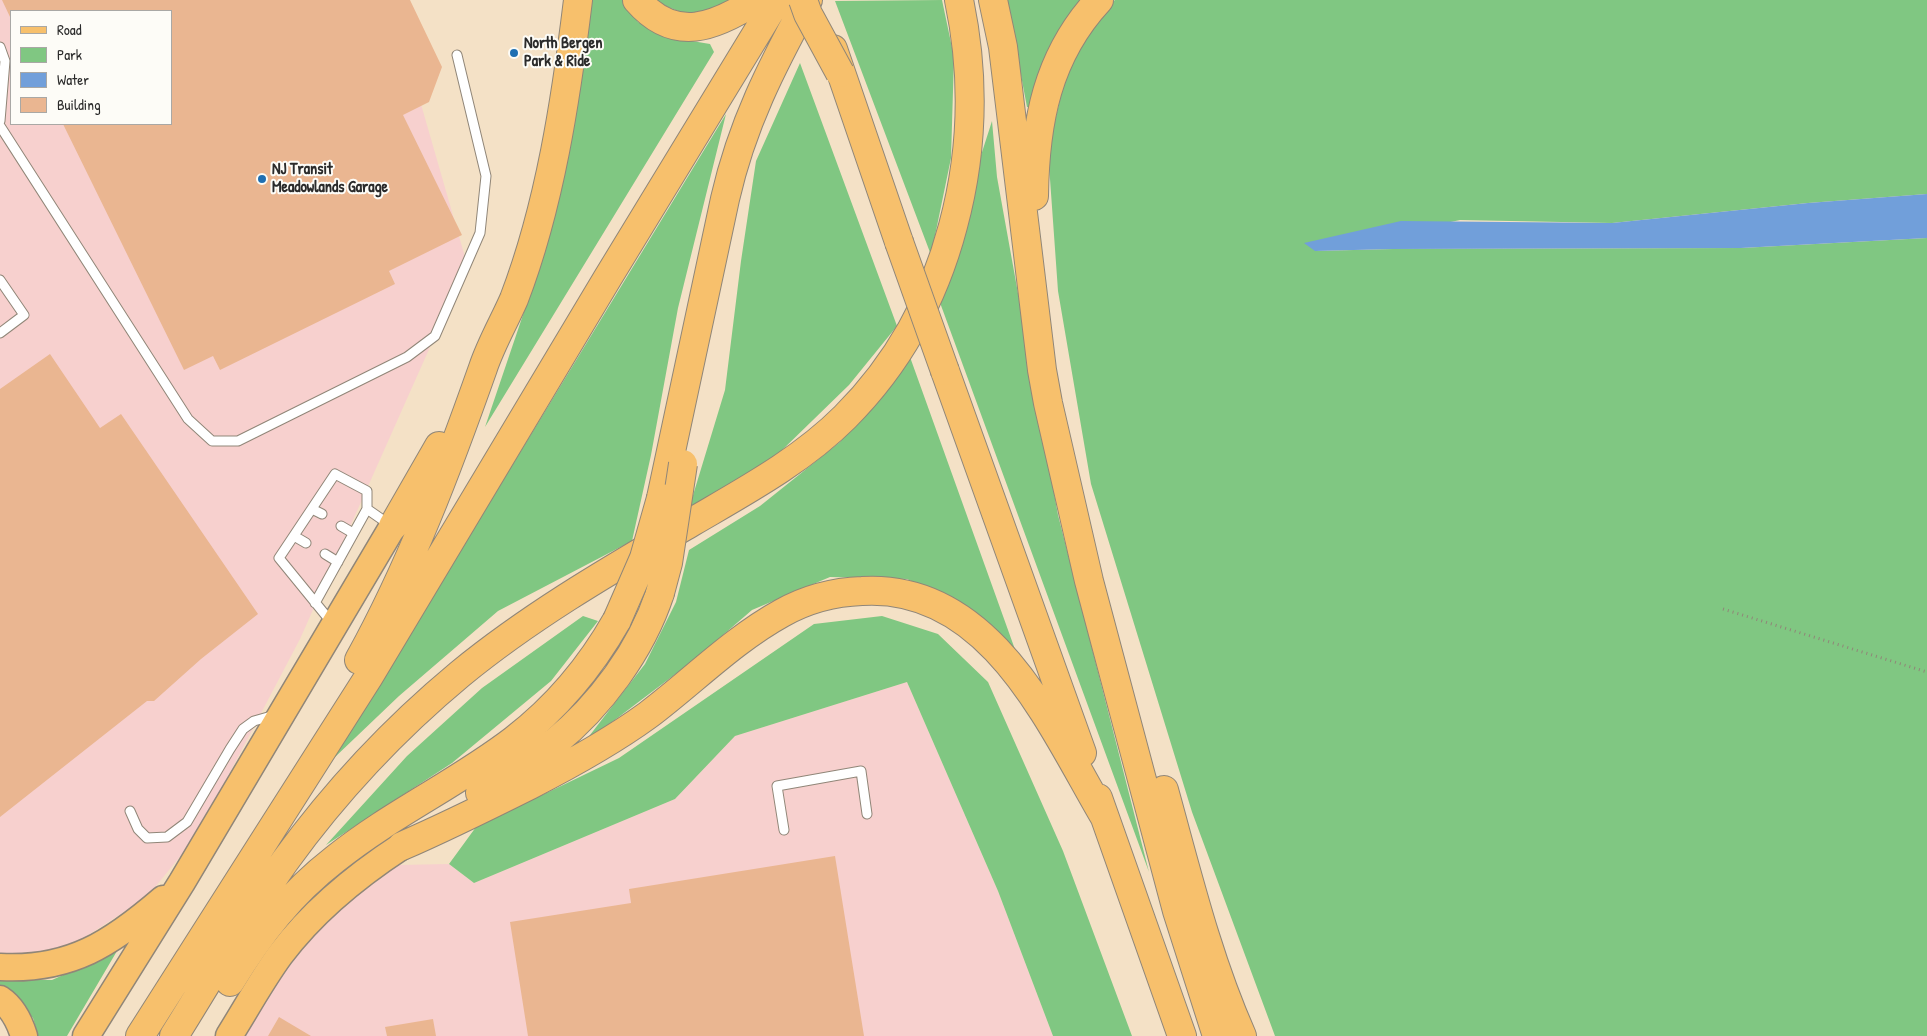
<!DOCTYPE html>
<html>
<head>
<meta charset="utf-8">
<style>
  body { margin:0 }
  #map { position:relative; width:1927px; height:1036px; overflow:hidden; background:#f4e1c6; font-family:"Patrick Hand",sans-serif }
  canvas { display:block }
  .legend { position:absolute; left:10px; top:10px; width:162px; height:115px; box-sizing:border-box; background:#fdfcf7; border:1px solid #a9a8a5; margin:0; padding:6px 9px; list-style:none; font-size:15px; color:#2b2b2b }
  .legend li { display:flex; align-items:center; gap:10px; height:25px }
  .legend b { width:25px; border:1px solid #a9a8a5 }
</style>
</head>
<body>
<div id="map">
<canvas width="1927" height="1036"></canvas>
<ul class="legend">
<li><b style="height:6px;background:#f7c06c"></b>Road</li>
<li><b style="height:14px;background:#80c782"></b>Park</li>
<li><b style="height:14px;background:#719fda"></b>Water</li>
<li><b style="height:14px;background:#eab691"></b>Building</li>
</ul>
</div>
<script>
const ctx = document.querySelector('canvas').getContext('2d');
ctx.lineJoin = 'round';
function fillPath(path, color) {
  ctx.fillStyle = color;
  ctx.fill(path, 'evenodd');
}
function strokePath(path, color, width, dash) {
  ctx.strokeStyle = color;
  ctx.lineWidth = width;
  ctx.lineCap = dash ? 'butt' : 'round';
  ctx.setLineDash(dash || []);
  ctx.stroke(path);
}
function drawText(font, color, halo, rows, align = 'center') {
  ctx.font = font + ' "Patrick Hand",sans-serif';
  ctx.lineWidth = 4;
  ctx.setLineDash([]);
  ctx.textBaseline = 'middle';
  ctx.strokeStyle = halo;
  ctx.fillStyle = color;
  for (const [text, x, y, turn = 0] of rows) {
    ctx.save();
    ctx.translate(x, y);
    ctx.rotate((+turn || 0) * Math.PI / 180);
    ctx.textAlign = isNaN(turn) ? turn : align;
    if (halo) ctx.strokeText(text, 0, 0);
    ctx.fillText(text, 0, 0);
    ctx.restore();
  }
}
const built = new Path2D(`
  M 0,0 L 391,0 L 467,264 L 300,639 L 196,837 L 147,897 L 79,941 L 59,951 L 37,954 L 0,954 ZM 11,11 L 171,11 L 171,124 L 11,124 Z
  M 907,682 L 998,891 L 1053,1036 L 229,1036 L 280,955 L 398,865 L 449,864 L 474,883 L 675,799 L 735,736 Z`);
const green = new Path2D(`
  M 589,0 L 623,0 L 638,22 L 668,37 L 710,44 L 714,52 L 485,427 L 548,241 Z
  M 656,0 L 736,0 C 728,4 717,12 708,14 C 692,18 669,9 656,0 Z
  M 942,0 L 954,57 L 951,158 L 931,255 L 835,1 Z
  M 1005,0 L 1086,0 L 1032,108 L 1027,107 L 1009,12 Z
  M 1115,0 L 1927,0 L 1927,194 L 1808,203 L 1612,223 L 1460,220 L 1315,251 L 1393,249 L 1741,248 L 1927,238 L 1927,1036 L 1275,1036 L 1192,812 L 1091,484 L 1058,291 L 1048,151 L 1066,74 L 1101,11 Z
  M 800,63 L 897,326 L 849,385 L 776,456 L 687,515 L 725,390 L 741,261 L 756,161 Z
  M 726,114 L 678,308 L 651,455 L 632,541 L 498,611 L 399,696 L 334,758 Z
  M 992,121 L 997,177 L 1058,515 L 1149,872 L 939,300 L 967,199 Z
  M 910,357 L 1017,655 L 974,611 L 907,579 L 830,577 L 752,610 L 694,660 L 583,744 L 645,664 L 676,602 L 689,550 L 760,506 L 840,442 Z
  M 583,616 L 598,621 L 551,681 L 452,763 L 326,845 L 407,756 L 482,688 Z
  M 882,616 L 938,634 L 988,682 L 1063,851 L 1132,1036 L 1053,1036 L 998,891 L 907,682 L 735,736 L 675,799 L 474,883 L 449,864 L 476,827 L 619,758 L 814,624 Z
  M 117,951 L 67,1036 L 38,1036 L 33,1018 L 0,985 L 0,979 L 52,980 Z`);
const water = new Path2D(`
  M 1927,194 L 1927,238 L 1741,248 L 1393,249 L 1315,251 L 1304,243 L 1401,221 L 1612,223 L 1808,203 Z`);
const building = new Path2D(`
  M 2,0 L 410,0 L 442,67 L 429,102 L 403,115 L 462,235 L 389,271 L 395,284 L 220,370 L 213,356 L 184,370 L 63,124 L 171,124 L 171,11 L 11,11 L 11,19 Z
  M 50,354 L 100,428 L 121,414 L 258,614 L 201,659 L 154,701 L 147,701 L 0,817 L 0,389 Z
  M 835,856 L 864,1036 L 528,1036 L 510,922 L 631,903 L 629,889 Z
  M 279,1017 L 311,1036 L 268,1036 Z
  M 433,1019 L 436,1036 L 387,1036 L 385,1027 Z`);
const path = new Path2D(`
  M 1723,609 L 1927,672`);
const lane = new Path2D(`
  M 0,47 L 5,61 L 0,121
  M 0,126 L 188,419 L 212,441 L 238,441 L 407,357 L 435,336 L 480,233 L 486,176 L 457,55
  M 0,280 L 24,315 L 0,333
  M 312,509 L 322,514
  M 341,526 L 353,533
  M 294,536 L 306,543
  M 325,554 L 338,562
  M 315,603 L 367,509
  M 332,623 L 279,558 L 335,474 L 367,491 L 367,509 L 390,525
  M 130,811 L 138,829 L 147,838 L 167,837 L 187,822 L 230,749 L 243,729 L 254,721 L 275,715
  M 784,830 L 777,786 L 861,771 L 867,814`);
const primary = new Path2D(`
  M 0,967 C 70,971 112,943 163,899
  M 0,999 C 12,1007 20,1023 24,1036
  M 86,1036 L 182,882 L 393,526
  M 229,1036 C 246,1009 261,981 280,955 C 313,911 356,876 402,846`);
const highway = new Path2D(`
  M 637,0 C 675,44 715,27 757,0
  M 993,0 L 1003,47 L 1042,370 L 1048,403 L 1089,581 L 1177,911 L 1217,1036
  M 833,49 L 899,242
  M 1034,196 C 1035,122 1047,56 1099,0
  M 945,371 L 1082,753
  M 661,498 L 725,199 C 742,124 772,66 808,0
  M 393,526 L 439,446
  M 359,660 C 410,568 448,467 483,368 C 491,344 504,322 514,299 C 550,205 566,99 578,0
  M 1164,790 C 1187,873 1207,957 1242,1036
  M 480,793 C 504,777 530,762 553,744 C 600,706 641,651 660,593
  M 1098,798 L 1182,1036
  M 402,846 C 446,827 488,806 530,785 C 571,764 611,742 648,715 C 693,681 733,640 782,613 C 807,599 834,592 862,591 C 990,583 1050,724 1104,816
  M 230,982 C 260,933 290,894 335,859 C 391,814 458,783 514,740 C 557,707 591,666 617,620
  M 140,1036 L 368,678 L 607,279 L 777,0
  M 174,1036 C 211,977 245,917 285,861 C 335,792 395,728 460,674 C 532,615 612,569 692,522 C 745,491 801,461 845,417 C 898,364 934,298 953,226 C 973,152 975,76 959,0`);
const highwayBridge = new Path2D(`
  M 803,0 L 808,14 L 840,73
  M 899,242 L 945,371
  M 660,593 L 668,563 L 683,464
  M 617,620 L 644,558 L 661,498`);
const markers = [
  [514,53,5,"#1f6fb2"],
  [262,179,5,"#1f6fb2"]
];
const poiNames = [
  ["North Bergen",524,44],
  ["Park & Ride",524,62],
  ["NJ Transit",272,170],
  ["Meadowlands Garage",272,188]
];
fillPath(built, '#f7d0ce');
fillPath(green, '#80c782');
fillPath(water, '#719fda');
fillPath(building, '#eab691');
strokePath(lane, '#908678', 11);
strokePath(primary, '#908678', 29);
strokePath(highway, '#908678', 30);
strokePath(path, '#908678', 3, [1, 4]);
strokePath(lane, '#fff', 9);
strokePath(primary, '#f7c06c', 26);
strokePath(highway, '#f7c06c', 28);
strokePath(highwayBridge, '#908678', 30, []);
strokePath(highwayBridge, '#f7c06c', 28);
for (const [x, y, r, color] of markers) {
  const dot = new Path2D();
  dot.arc(x, y, r, 0, 2 * Math.PI);
  ctx.fillStyle = color;
  ctx.fill(dot);
  strokePath(dot, '#fdfcf7', 2);
}
drawText('bold 16px', '#2b2b2b', '#fdfcf7', poiNames, 'left');
</script>
</body>
</html>
